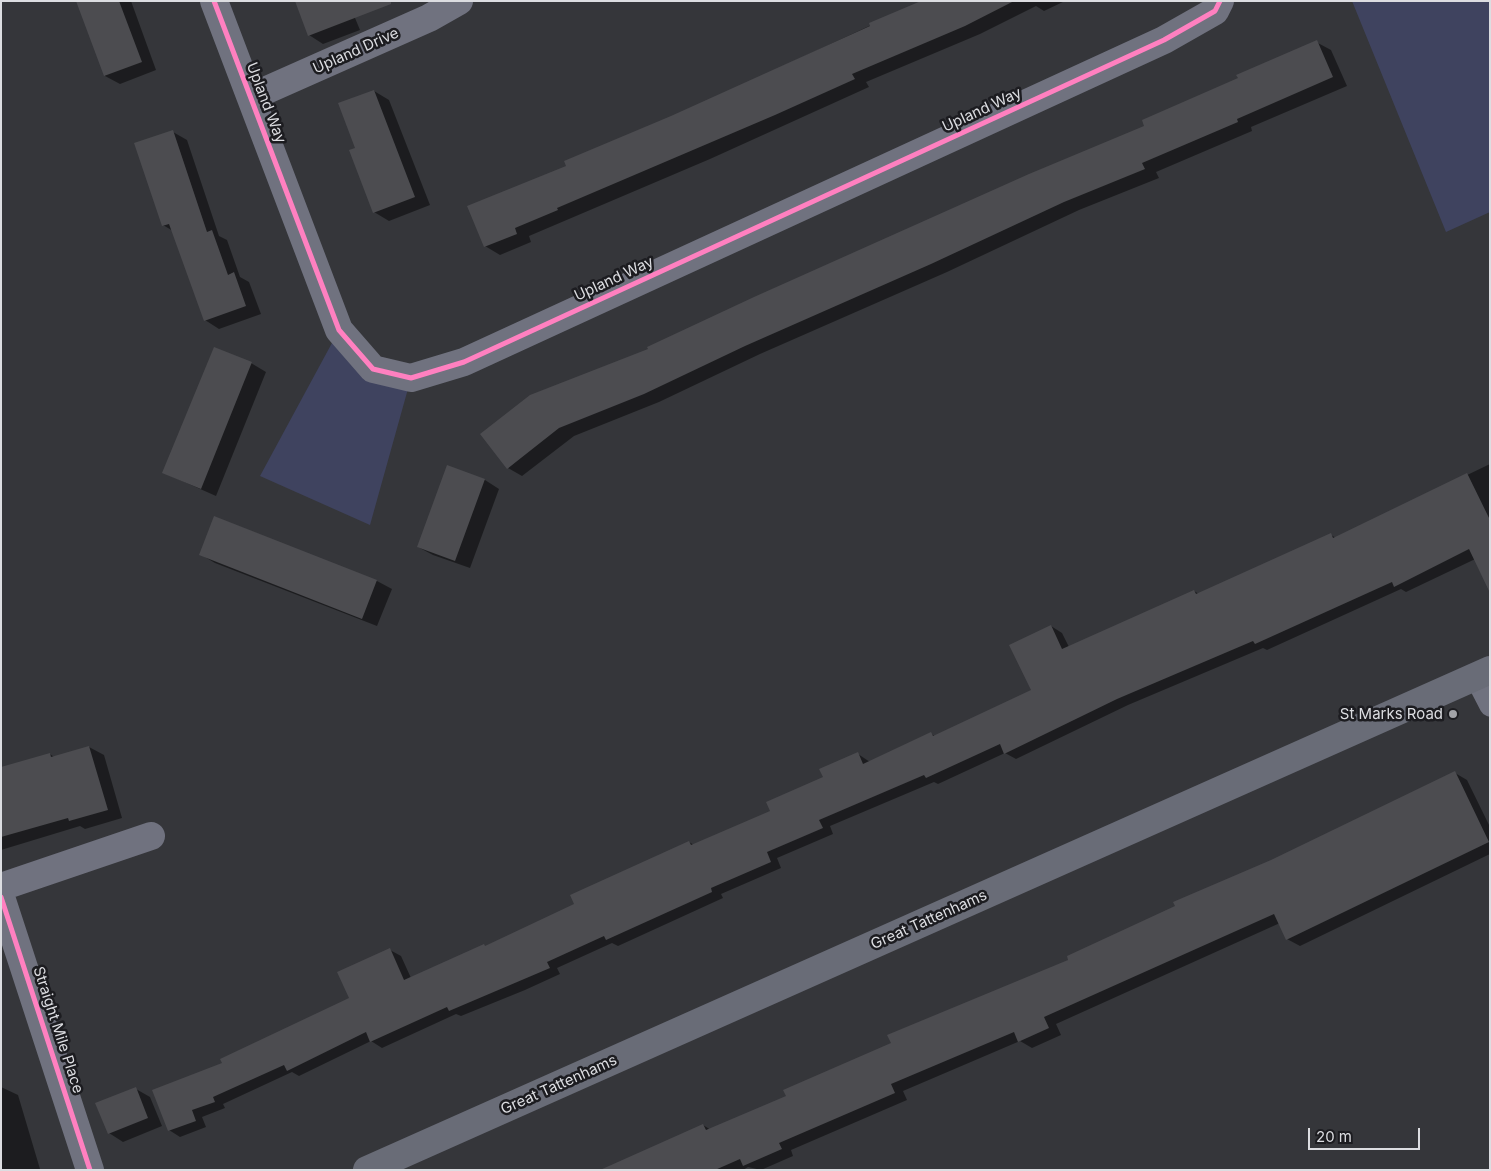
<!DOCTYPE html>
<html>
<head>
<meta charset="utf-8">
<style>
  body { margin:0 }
  #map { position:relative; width:1491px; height:1171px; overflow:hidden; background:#35363a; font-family:Inter,sans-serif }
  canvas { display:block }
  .frame { position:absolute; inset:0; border:2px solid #dcdde1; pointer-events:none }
  .scale { position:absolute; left:1308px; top:1128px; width:112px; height:22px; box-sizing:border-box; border:2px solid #dcdde1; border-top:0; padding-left:6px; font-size:15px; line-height:18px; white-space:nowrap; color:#dcdde1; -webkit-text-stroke:4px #1c1c20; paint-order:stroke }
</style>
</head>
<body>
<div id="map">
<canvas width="1491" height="1171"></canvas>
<div class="frame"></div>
<div class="scale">20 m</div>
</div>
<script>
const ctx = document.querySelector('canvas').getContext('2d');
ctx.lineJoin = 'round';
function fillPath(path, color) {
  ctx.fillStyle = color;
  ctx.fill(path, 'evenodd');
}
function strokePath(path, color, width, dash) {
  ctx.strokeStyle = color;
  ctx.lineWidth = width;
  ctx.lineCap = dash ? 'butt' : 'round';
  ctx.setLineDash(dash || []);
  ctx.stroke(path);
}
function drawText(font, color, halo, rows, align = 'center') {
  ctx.font = font + ' Inter,sans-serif';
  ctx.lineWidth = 5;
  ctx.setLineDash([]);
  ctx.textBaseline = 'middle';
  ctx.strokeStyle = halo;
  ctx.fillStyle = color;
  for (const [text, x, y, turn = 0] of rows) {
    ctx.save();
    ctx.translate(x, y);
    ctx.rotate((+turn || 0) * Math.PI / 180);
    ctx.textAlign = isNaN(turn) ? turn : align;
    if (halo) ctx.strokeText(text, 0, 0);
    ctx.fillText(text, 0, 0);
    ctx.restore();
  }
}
const green = new Path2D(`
  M 1352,1 L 1490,1 L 1490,212 L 1446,232 Z
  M 339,330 L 411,378 L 370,525 L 260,476 Z`);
const shadow = new Path2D(`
  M 78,1 L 131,1 L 156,70 L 120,84 L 105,76 Z
  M 348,1 L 360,30 L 323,44 L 309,35 Z
  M 923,1 L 1065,1 L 1044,11 L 1036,6 L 980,34 L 866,82 L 869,87 L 710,159 L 529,236 L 531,242 L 500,255 L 485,246 L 568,166 Z
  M 1316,42 L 1331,50 L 1347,86 L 1251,127 L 1252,131 L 1156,172 L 1159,178 L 1079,210 L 947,272 L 760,354 L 659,402 L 574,436 L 522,476 L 508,468 L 650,350 L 1146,126 Z
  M 374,91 L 389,100 L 430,205 L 389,221 L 374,212 L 356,149 Z
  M 173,132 L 187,140 L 219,236 L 227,240 L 240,277 L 249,282 L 261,314 L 219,329 L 205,320 L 173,231 L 163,225 Z
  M 251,363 L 266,372 L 216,496 L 164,473 Z
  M 1490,464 L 1490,552 L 1406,592 L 1401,589 L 1267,650 L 1263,648 L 1128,705 L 1016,759 L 1005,753 L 938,784 L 934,782 L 830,826 L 833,834 L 777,858 L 781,868 L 721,894 L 723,898 L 618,946 L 612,943 L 557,968 L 560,974 L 525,990 L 461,1016 L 456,1014 L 382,1048 L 371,1041 L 299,1076 L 292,1072 L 223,1104 L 225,1108 L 202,1117 L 206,1127 L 180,1137 L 169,1130 L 224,1064 L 351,998 L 390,950 L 401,956 L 411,978 L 486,947 L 576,905 L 689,842 L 694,845 L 772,812 L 858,754 L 870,762 L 931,734 L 935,736 L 1033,691 L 1051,626 L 1062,633 L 1069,647 L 1194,591 L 1199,594 L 1331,535 L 1336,538 Z
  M 448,467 L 485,480 L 499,489 L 470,568 L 433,555 L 418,547 Z
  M 215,517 L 377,581 L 392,589 L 377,626 L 215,563 L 200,554 Z
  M 89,747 L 104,755 L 122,818 L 85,829 L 80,826 L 1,850 L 1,768 L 50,754 L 54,757 Z
  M 1455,773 L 1467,780 L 1490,827 L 1490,854 L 1300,946 L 1287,939 L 1280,923 L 1056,1024 L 1061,1035 L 1032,1048 L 1020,1041 L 903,1091 L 907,1100 L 791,1150 L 793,1156 L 761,1170 L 748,1167 L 743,1170 L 611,1170 L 703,1125 L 711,1130 L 788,1096 Z
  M 1,1087 L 18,1095 L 40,1169 L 1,1170 Z
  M 136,1089 L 150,1097 L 162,1126 L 123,1142 L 109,1133 Z`);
const building = new Path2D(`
  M 76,1 L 119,1 L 142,62 L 104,76 Z
  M 295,1 L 391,1 L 391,4 L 308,36 Z
  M 921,1 L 1014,1 L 965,26 L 852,74 L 855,79 L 775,115 L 557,208 L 558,210 L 515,228 L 517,234 L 484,247 L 467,206 L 566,166 L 564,161 L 671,116 L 870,26 L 869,23 Z
  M 1317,40 L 1333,77 L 1237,119 L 1238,122 L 1142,163 L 1145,169 L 1064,202 L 931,264 L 745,346 L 644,394 L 559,428 L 507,469 L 480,434 L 530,395 L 648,349 L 647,347 L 754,297 L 1029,174 L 1144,126 L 1142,120 L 1238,78 L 1236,75 Z
  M 374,90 L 415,197 L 373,213 L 349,150 L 355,148 L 338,103 Z
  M 173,130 L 207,232 L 212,230 L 228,275 L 234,272 L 246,306 L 204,321 L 169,224 L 162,226 L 134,143 Z
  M 214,347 L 252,362 L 201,489 L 162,473 Z
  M 447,465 L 485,479 L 455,561 L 417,547 Z
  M 1467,473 L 1490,520 L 1490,593 L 1469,549 L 1394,587 L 1392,582 L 1255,644 L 1253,641 L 1117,699 L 1004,754 L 1000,744 L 926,778 L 924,775 L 819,820 L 823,828 L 767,852 L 771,862 L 711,888 L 712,892 L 606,940 L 604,936 L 547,962 L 550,968 L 449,1011 L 447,1007 L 370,1042 L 366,1032 L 287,1071 L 284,1065 L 213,1097 L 215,1102 L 192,1110 L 196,1121 L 168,1131 L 152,1090 L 222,1063 L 220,1059 L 349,998 L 337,972 L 390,948 L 404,980 L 484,944 L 485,946 L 574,904 L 570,895 L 689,841 L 691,845 L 770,811 L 766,802 L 823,777 L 819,769 L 858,752 L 863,764 L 931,732 L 933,736 L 1031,690 L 1009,645 L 1051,625 L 1062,649 L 1194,590 L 1196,594 L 1331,533 L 1333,538 Z
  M 214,516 L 377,580 L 362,619 L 199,555 Z
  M 89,746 L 108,810 L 69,821 L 68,818 L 1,837 L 1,767 L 50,753 L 51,757 Z
  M 1455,771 L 1489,842 L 1286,940 L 1274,914 L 1044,1017 L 1049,1028 L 1018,1042 L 1014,1032 L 891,1084 L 895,1093 L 779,1143 L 782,1149 L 743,1166 L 740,1159 L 715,1170 L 600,1170 L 703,1124 L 706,1130 L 786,1096 L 783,1090 L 891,1043 L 887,1035 L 1068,960 L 1067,956 L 1175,906 L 1173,902 L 1271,860 Z
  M 136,1087 L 148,1118 L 108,1134 L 95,1103 Z`);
const lane = new Path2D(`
  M 1475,677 L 1490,706`);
const street = new Path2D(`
  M 214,1 L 339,330 L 373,369 L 411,378 L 464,362 L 1164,40 L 1215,11 L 1220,1
  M 251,97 L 429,18 L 459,1
  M 1,887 L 151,836
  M 1,897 L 90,1170`);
const secondary = new Path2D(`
  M 367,1170 L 1490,670`);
const cycleway = new Path2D(`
  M 214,1 L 339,330 L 373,369 L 411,378 L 464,362 L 1164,40 L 1215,11 L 1220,1
  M 1,897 L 90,1170`);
const markers = [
  [1453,714,5,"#a2a3a7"]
];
const streetNames = [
  ["Upland Drive",356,51,-24],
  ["Upland Way",266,103,69],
  ["Upland Way",982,110,-25],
  ["Upland Way",614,279,-25],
  ["Great Tattenhams",929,920,-24],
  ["Straight Mile Place",58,1030,72],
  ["Great Tattenhams",559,1085,-24]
];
const poiNames = [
  ["St Marks Road",1443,714]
];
fillPath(green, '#3f435f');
fillPath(shadow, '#0007');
fillPath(building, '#4c4c50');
strokePath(lane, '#70727f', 21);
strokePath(street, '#70727f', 28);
strokePath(secondary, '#696c77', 28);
strokePath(cycleway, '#ff80c0', 5);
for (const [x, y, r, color] of markers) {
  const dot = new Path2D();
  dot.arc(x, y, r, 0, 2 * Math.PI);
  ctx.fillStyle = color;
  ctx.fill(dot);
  strokePath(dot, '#1c1c20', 2);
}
drawText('15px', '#dcdde1', '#1c1c20', streetNames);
drawText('15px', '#dcdde1', '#1c1c20', poiNames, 'right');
</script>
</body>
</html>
